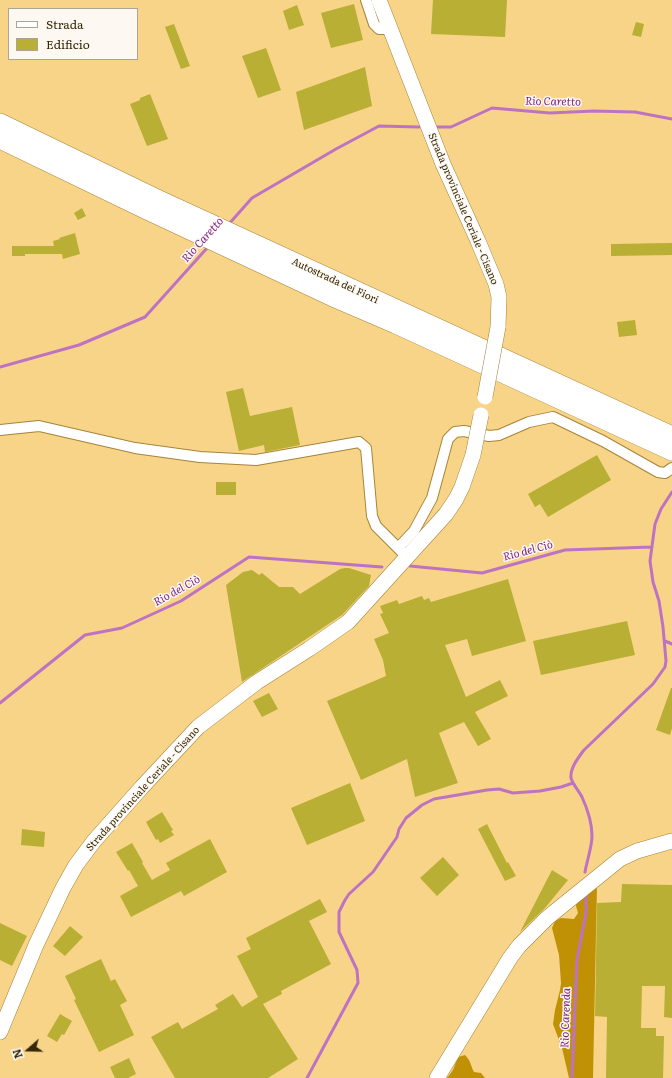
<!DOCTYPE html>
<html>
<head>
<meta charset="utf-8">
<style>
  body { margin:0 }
  #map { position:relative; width:672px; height:1078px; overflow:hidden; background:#f8d488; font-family:Literata,serif }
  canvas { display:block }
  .legend { position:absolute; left:8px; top:8px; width:130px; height:52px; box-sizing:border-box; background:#fdf9f2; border:1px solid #ada594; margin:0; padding:5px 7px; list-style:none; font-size:12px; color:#362707 }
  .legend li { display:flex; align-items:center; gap:8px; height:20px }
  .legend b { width:20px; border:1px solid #ada594 }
  .north { position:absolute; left:8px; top:1030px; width:40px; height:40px; -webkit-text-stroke:3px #fdf9f2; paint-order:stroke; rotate:250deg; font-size:11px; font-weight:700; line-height:16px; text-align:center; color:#362707 }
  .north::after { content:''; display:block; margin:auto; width:14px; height:18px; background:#362707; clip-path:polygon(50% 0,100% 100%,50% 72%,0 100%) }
</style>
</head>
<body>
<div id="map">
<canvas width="672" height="1078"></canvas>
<ul class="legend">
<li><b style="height:5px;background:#fff"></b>Strada</li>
<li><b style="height:11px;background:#b9af34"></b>Edificio</li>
</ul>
<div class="north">N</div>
</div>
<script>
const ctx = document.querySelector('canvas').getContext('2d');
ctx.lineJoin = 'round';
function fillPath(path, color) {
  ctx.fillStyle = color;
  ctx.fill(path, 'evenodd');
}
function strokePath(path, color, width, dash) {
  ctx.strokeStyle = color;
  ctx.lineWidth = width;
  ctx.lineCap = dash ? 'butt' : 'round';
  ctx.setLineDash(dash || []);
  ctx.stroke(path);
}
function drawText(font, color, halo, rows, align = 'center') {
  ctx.font = font + ' Literata,serif';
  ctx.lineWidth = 3;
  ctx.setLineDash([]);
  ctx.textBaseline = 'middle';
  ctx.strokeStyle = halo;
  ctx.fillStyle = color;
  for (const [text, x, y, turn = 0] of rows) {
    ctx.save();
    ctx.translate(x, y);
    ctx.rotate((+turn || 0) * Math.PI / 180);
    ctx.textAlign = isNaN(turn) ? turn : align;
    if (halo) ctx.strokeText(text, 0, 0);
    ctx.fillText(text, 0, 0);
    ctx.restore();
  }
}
const forest = new Path2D(`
  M 597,885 L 593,1078 L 569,1078 L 562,1048 L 553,1024 L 555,1010 L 560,990 L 561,983 L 559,955 L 552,928 L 555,921 L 561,918 L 574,919 L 578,913 L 576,906 L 577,899 Z
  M 465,1055 C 471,1061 470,1064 474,1072 L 481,1073 L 485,1078 L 447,1078 L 453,1070 L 458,1057 Z`);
const stream = new Path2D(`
  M 437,127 L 451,127 L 492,108 L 550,113 L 594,111 L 635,112 L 672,119
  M 228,225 L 252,198 L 336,149 L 379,126 L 419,127
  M 0,367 L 79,345 L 145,317 L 208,247
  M 410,566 L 482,573 L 565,550 L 651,547
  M 665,641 L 672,644
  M 0,703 L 85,635 L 122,628 L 181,601 L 249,557 L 382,567
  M 585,872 C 587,860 592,847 592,836 C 592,823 587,808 582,797 C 579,791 573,785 571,778 C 570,768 578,758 584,750 L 653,684 L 665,667 L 666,661 L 663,627 L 659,601 L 653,582 L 650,561 L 655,524 L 661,509 L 672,492
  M 307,1078 L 358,983 L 357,970 L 339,932 L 339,912 L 345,900 L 349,894 L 373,872 L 397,837 L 399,829 L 406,818 L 422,805 L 434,799 L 487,790 L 499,789 L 513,793 L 540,791 L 561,787 L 573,783
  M 572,1078 L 577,960 L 586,913 L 586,897`);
const building = new Path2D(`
  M 433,0 L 507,0 L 505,37 L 431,34 Z
  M 354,4 L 363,40 L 331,48 L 321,13 Z
  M 297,5 L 304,25 L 289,30 L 283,11 Z
  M 636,22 L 644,24 L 641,37 L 632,35 Z
  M 174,24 L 190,66 L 181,69 L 165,27 Z
  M 266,48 L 281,90 L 258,98 L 242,56 Z
  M 365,67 L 372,106 L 304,130 L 296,92 Z
  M 150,94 L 168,139 L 147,146 L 130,104 L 140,100 L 140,98 Z
  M 82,208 L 86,216 L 78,220 L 74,213 Z
  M 75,233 L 80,254 L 63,259 L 62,254 L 25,254 L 25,256 L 12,256 L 12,246 L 54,246 L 53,241 L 60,239 L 59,238 Z
  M 672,243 L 672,255 L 611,256 L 611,244 Z
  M 635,320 L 637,335 L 619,337 L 617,322 Z
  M 243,388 L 250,416 L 292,407 L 300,445 L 265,452 L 264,445 L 239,451 L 226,392 Z
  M 597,455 L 611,480 L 548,517 L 540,504 L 535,507 L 528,494 Z
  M 216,482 L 236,482 L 236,495 L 216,495 Z
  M 345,568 L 349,568 L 371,575 L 369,586 L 342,615 L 242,682 L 226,585 L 243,572 L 252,570 L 259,575 L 262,573 L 279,587 L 293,587 L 300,594 L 340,569 Z
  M 508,579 L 526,641 L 472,656 L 467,639 L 445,645 L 466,697 L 500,680 L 508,696 L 475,712 L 491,739 L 478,746 L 464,722 L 439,733 L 458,783 L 415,797 L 407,759 L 361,780 L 327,701 L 386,676 L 383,660 L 374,639 L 389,633 L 380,614 L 383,613 L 380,606 L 397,600 L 399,604 L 422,596 L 424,600 L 429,598 L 431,602 Z
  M 627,621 L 635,655 L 541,675 L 533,641 Z
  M 671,688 L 672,688 L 672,728 L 670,735 L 656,730 Z
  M 269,693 L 278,709 L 262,717 L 253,701 Z
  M 350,783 L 365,821 L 307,845 L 291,808 Z
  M 162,812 L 173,830 L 171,831 L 174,835 L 160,843 L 158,839 L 156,840 L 146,822 Z
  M 487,824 L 507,863 L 508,862 L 516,876 L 505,881 L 478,829 Z
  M 22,829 L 45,832 L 44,847 L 21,845 Z
  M 210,839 L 227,872 L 184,896 L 181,891 L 131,917 L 120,896 L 138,886 L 129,870 L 128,871 L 116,852 L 132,843 L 143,862 L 142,863 L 152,880 L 170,870 L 166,863 Z
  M 443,857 L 459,875 L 437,896 L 420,878 Z
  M 552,870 L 568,880 L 545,908 L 520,932 Z
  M 622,884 L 672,885 L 672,1018 L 664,1017 L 665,986 L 642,986 L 641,1028 L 656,1028 L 656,1036 L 664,1036 L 663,1078 L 606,1078 L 607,1017 L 595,1016 L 597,903 L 621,902 Z
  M 320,899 L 327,912 L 309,921 L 331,964 L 281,991 L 282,994 L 263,1004 L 298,1059 L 268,1078 L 175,1078 L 151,1037 L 178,1022 L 182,1029 L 218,1009 L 215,1005 L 233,994 L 242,1007 L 258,997 L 237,956 L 251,949 L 246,938 Z
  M 0,923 L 27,936 L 12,966 L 0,960 Z
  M 70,926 L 83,937 L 65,956 L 53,946 Z
  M 101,959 L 111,981 L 115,979 L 127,1001 L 120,1005 L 134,1035 L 99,1052 L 74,1000 L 76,999 L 65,976 Z
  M 60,1014 L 72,1021 L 64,1035 L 62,1034 L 57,1042 L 47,1036 Z
  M 129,1058 L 136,1074 L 128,1078 L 115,1078 L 110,1067 Z`);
const street = new Path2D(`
  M 366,0 L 374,24 L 379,29 L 390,29
  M 0,430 L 39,426 L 135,448 L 200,457 L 256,460 L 359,442 L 366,448 L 372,516 L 376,526 L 407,557
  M 398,548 L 414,531 L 432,498 L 448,439 L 455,432 L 464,431 L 489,436 L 499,435 L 529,422 L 553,417 L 603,441 L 658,472 L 665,473 L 672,468`);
const secondary = new Path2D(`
  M 379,0 L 443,164 L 478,241 L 496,284 L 499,297 L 498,327
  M 0,1032 L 36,945 L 63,888 L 76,865 L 94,841 L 142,787 L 198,727 L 257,682 L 309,649 L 348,622 L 446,514 L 456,499 L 462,487 L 473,455
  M 437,1078 L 510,958 L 519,946 L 547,918 L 620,859 L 637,851 L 672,841`);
const highway = new Path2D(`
  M 0,123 L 157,199 L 672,436
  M 0,139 L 147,210 L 333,297 L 396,324 L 672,451`);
const secondaryBridge = new Path2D(`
  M 485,397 L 498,327
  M 473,455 L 481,415`);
const streetNames = [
  ["Strada provinciale Ceriale - Cisano",463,209,67],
  ["Autostrada dei Fiori",335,281,25],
  ["Strada provinciale Ceriale - Cisano",143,789,-48]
];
const waterNames = [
  ["Rio Caretto",553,102,1],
  ["Rio Caretto",203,240,-48],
  ["Rio del Ciò",528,551,-15],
  ["Rio del Ciò",177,591,-29],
  ["Rio Carenda",566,1018,-88]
];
fillPath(forest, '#c19105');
strokePath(stream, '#bd73c2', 3);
fillPath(building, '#b9af34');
strokePath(street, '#a68438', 12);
strokePath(secondary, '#a68438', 16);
strokePath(highway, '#a68438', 20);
strokePath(street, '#fff', 10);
strokePath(secondary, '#fff', 15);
strokePath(highway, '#fff', 19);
strokePath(secondaryBridge, '#a68438', 16, []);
strokePath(secondaryBridge, '#fff', 15);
drawText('10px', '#362707', '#fdf9f2', streetNames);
drawText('italic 11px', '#7b2183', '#fdf9f2', waterNames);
</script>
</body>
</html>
